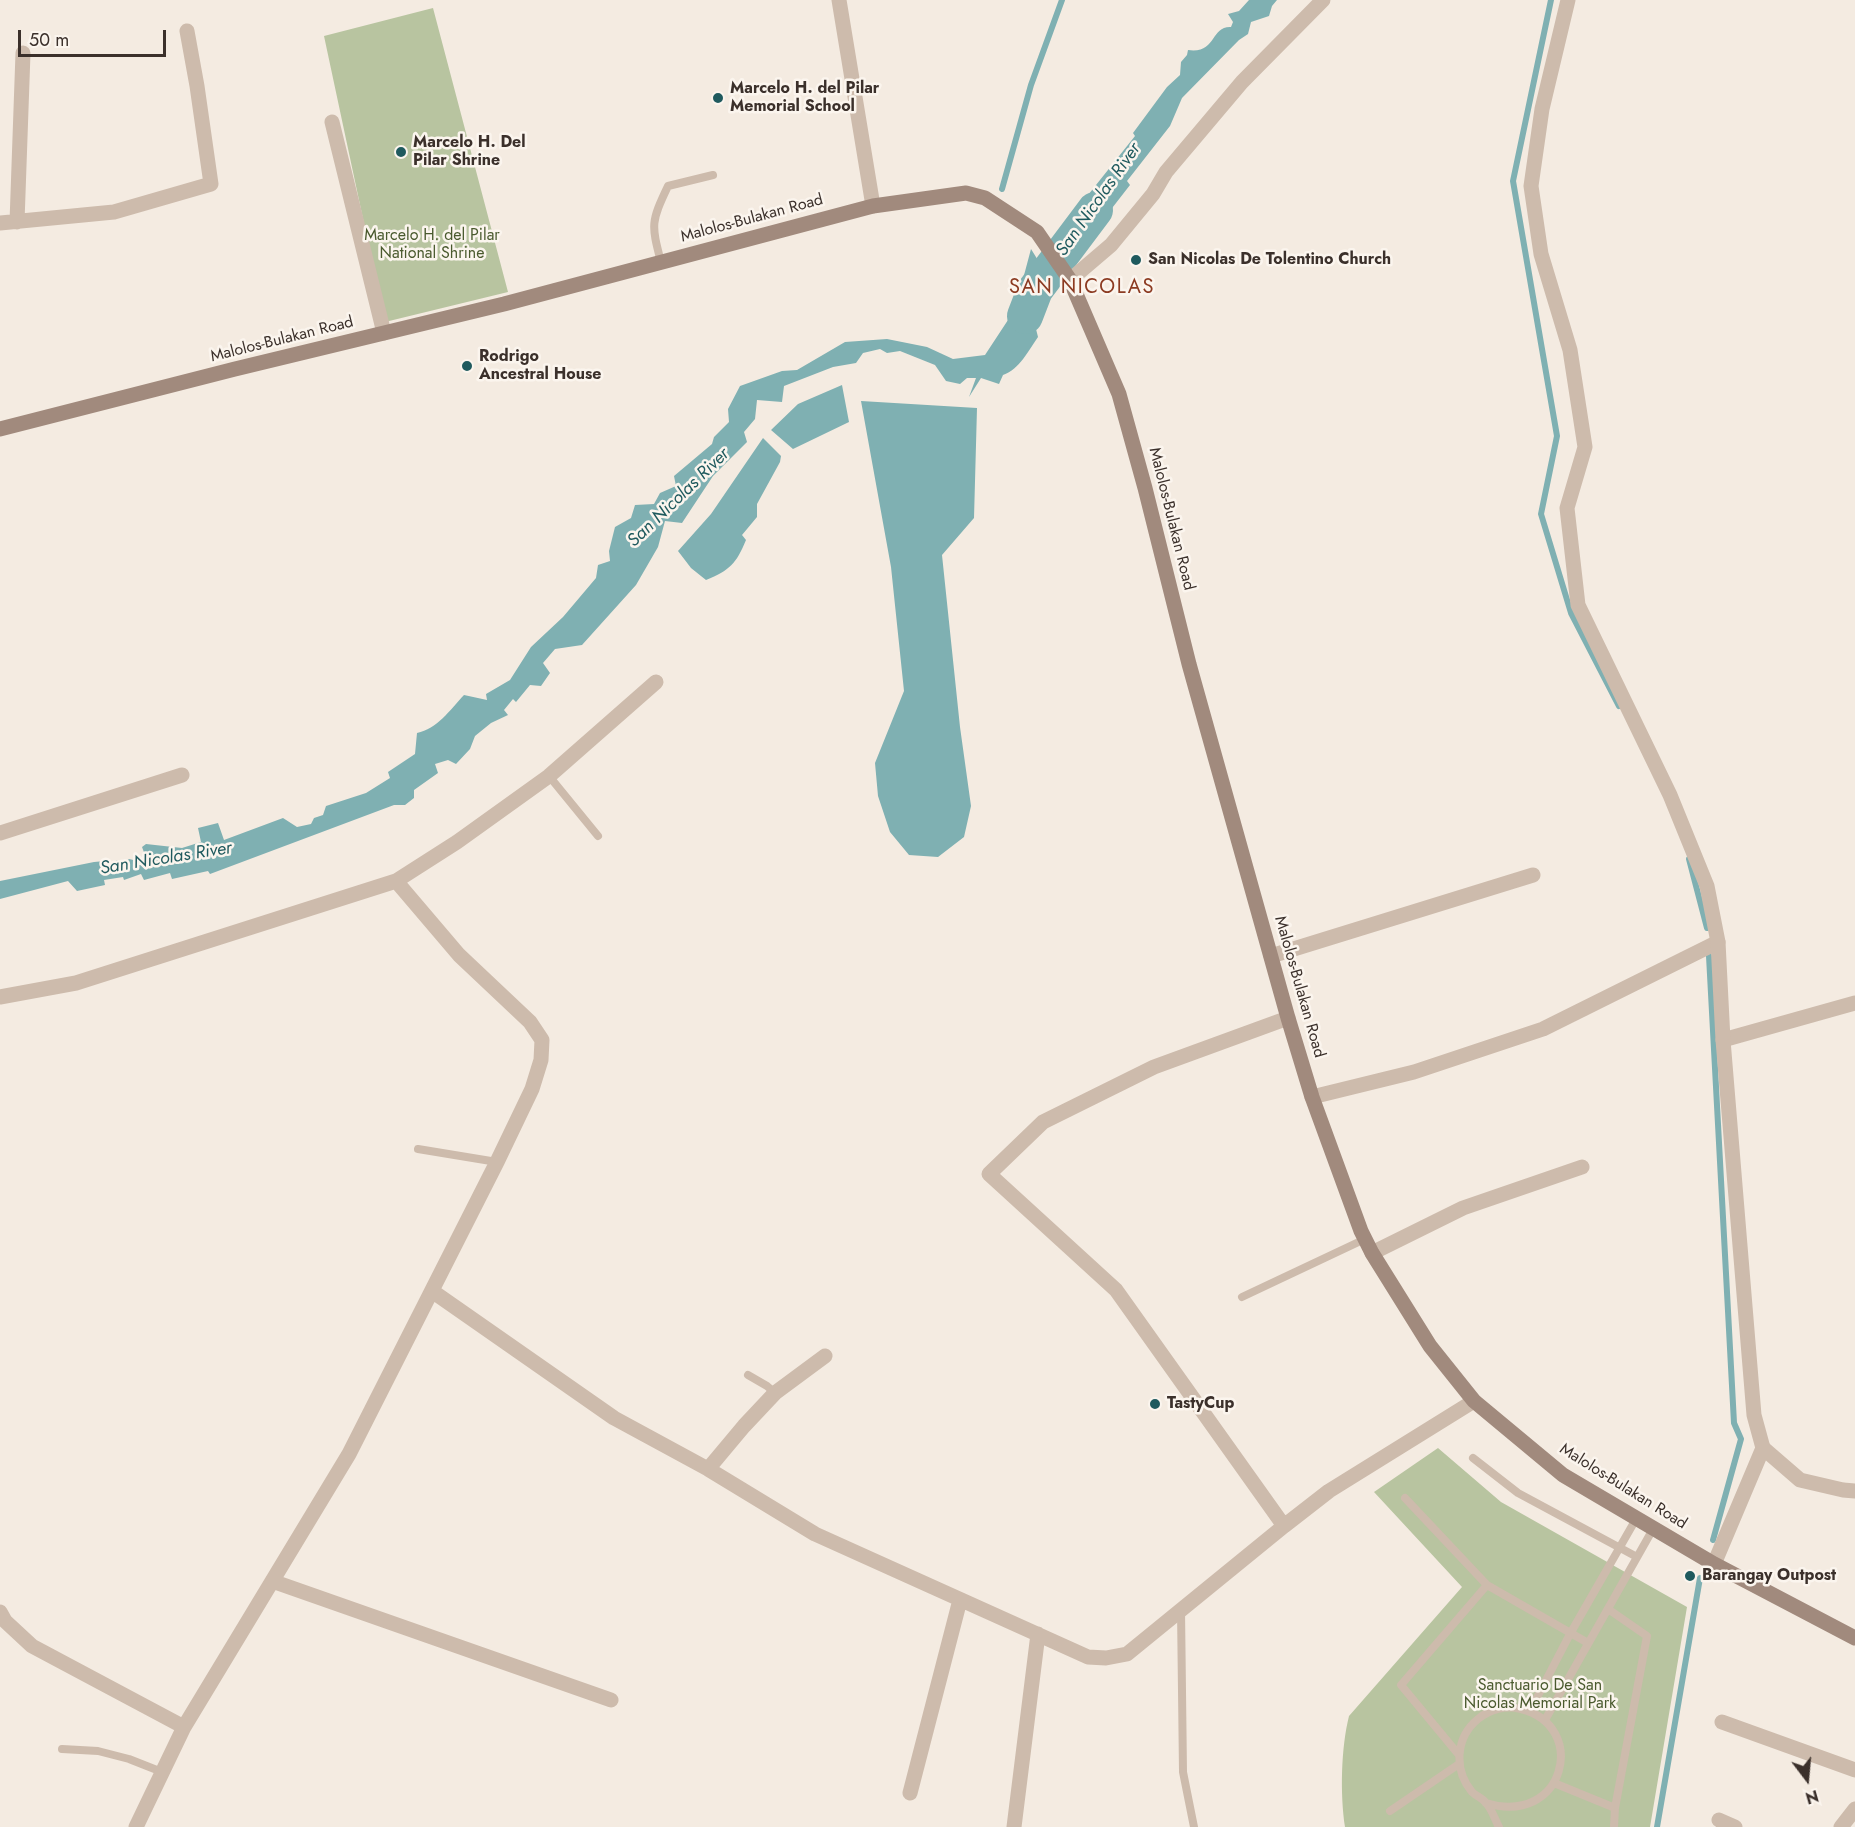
<!DOCTYPE html>
<html>
<head>
<meta charset="utf-8">
<style>
  body { margin:0 }
  #map { position:relative; width:1855px; height:1827px; overflow:hidden; background:#f4ebe1; font-family:Jost,sans-serif }
  canvas { display:block }
  .north { position:absolute; left:1777px; top:1749px; width:60px; height:60px; -webkit-text-stroke:4px #fbf5ee; paint-order:stroke; rotate:164deg; font-size:16px; font-weight:700; line-height:24px; text-align:center; color:#3b302b }
  .north::after { content:''; display:block; margin:auto; width:21px; height:27px; background:#3b302b; clip-path:polygon(50% 0,100% 100%,50% 72%,0 100%) }
  .scale { position:absolute; left:18px; top:30px; width:148px; height:27px; box-sizing:border-box; border:3px solid #3b302b; border-top:0; padding-left:8px; font-size:18px; line-height:21px; white-space:nowrap; color:#3b302b; -webkit-text-stroke:4px #fbf5ee; paint-order:stroke }
</style>
</head>
<body>
<div id="map">
<canvas width="1855" height="1827"></canvas>
<div class="north">N</div>
<div class="scale">50 m</div>
</div>
<script>
const ctx = document.querySelector('canvas').getContext('2d');
ctx.lineJoin = 'round';
function fillPath(path, color) {
  ctx.fillStyle = color;
  ctx.fill(path, 'evenodd');
}
function strokePath(path, color, width, dash) {
  ctx.strokeStyle = color;
  ctx.lineWidth = width;
  ctx.lineCap = dash ? 'butt' : 'round';
  ctx.setLineDash(dash || []);
  ctx.stroke(path);
}
function drawText(font, color, halo, rows, align = 'center') {
  ctx.font = font + ' Jost,sans-serif';
  ctx.lineWidth = 5;
  ctx.setLineDash([]);
  ctx.textBaseline = 'middle';
  ctx.strokeStyle = halo;
  ctx.fillStyle = color;
  for (const [text, x, y, turn = 0] of rows) {
    ctx.save();
    ctx.translate(x, y);
    ctx.rotate((+turn || 0) * Math.PI / 180);
    ctx.textAlign = isNaN(turn) ? turn : align;
    if (halo) ctx.strokeText(text, 0, 0);
    ctx.fillText(text, 0, 0);
    ctx.restore();
  }
}
const green = new Path2D(`
  M 433,8 L 508,292 L 385,322 L 324,36 Z
  M 1438,1448 L 1501,1502 L 1687,1607 L 1650,1827 L 1345,1827 C 1340,1794 1341,1748 1349,1716 L 1462,1587 L 1374,1492 Z`);
const water = new Path2D(`
  M 1249,0 L 1277,0 L 1272,6 L 1269,16 L 1251,22 L 1248,34 L 1239,40 L 1182,98 L 1170,126 L 1127,181 L 1130,185 L 1095,230 L 1068,252 L 1057,234 L 1135,136 L 1133,133 L 1167,87 L 1180,75 L 1181,62 L 1187,55 L 1188,50 C 1217,54 1210,26 1231,27 L 1233,22 L 1228,14 L 1239,11 Z
  M 1031,249 L 1049,278 L 1048,297 L 1039,303 L 1034,321 L 1038,337 C 1028,351 1020,369 1003,375 L 999,384 L 981,378 L 969,397 L 976,378 L 967,378 L 960,384 L 946,381 L 935,365 L 900,351 L 887,353 L 880,349 L 863,353 L 856,363 L 833,367 L 784,386 L 782,402 L 757,400 L 755,419 L 744,432 L 747,442 L 713,476 L 682,523 L 665,521 L 658,547 L 636,585 L 582,645 L 555,649 L 543,663 L 550,673 L 541,686 L 530,685 L 516,702 L 513,699 L 504,710 L 508,715 L 491,723 L 475,736 L 470,749 L 456,764 L 448,760 L 435,764 L 438,773 L 414,790 L 414,798 L 405,805 L 394,805 L 210,874 L 208,871 L 172,879 L 170,873 L 144,880 L 141,874 L 124,880 L 123,877 L 104,880 L 105,885 L 77,891 L 68,881 L 0,899 L 0,881 L 94,862 L 105,861 L 111,865 L 117,860 L 124,863 L 129,859 L 138,861 L 145,855 L 142,847 L 146,844 L 182,848 L 201,842 L 198,828 L 218,823 L 224,840 L 283,818 L 297,827 L 311,824 L 314,818 L 323,815 L 326,806 L 366,793 L 390,778 L 388,772 L 415,754 L 417,733 C 437,729 450,710 464,695 L 487,700 L 486,694 L 510,680 L 531,647 L 563,617 L 596,578 L 598,565 L 610,561 L 609,551 L 615,527 L 631,518 L 635,505 L 654,504 L 660,493 L 676,486 L 674,476 L 712,444 L 714,437 L 729,422 L 728,409 L 740,386 L 782,371 L 797,370 L 845,342 L 887,339 L 927,347 L 953,359 L 985,355 L 1008,320 L 1018,314 L 1019,294 Z
  M 842,385 L 849,422 L 793,449 L 771,430 L 798,404 Z
  M 861,401 L 977,408 L 974,518 L 942,555 L 960,727 L 971,806 L 964,837 L 938,857 L 909,855 L 890,832 L 878,796 L 875,763 L 904,691 L 891,567 Z
  M 763,438 L 781,456 L 780,462 L 757,504 L 757,517 L 742,535 L 746,540 C 736,564 730,570 706,580 L 691,568 L 678,551 L 711,514 Z`);
const stream = new Path2D(`
  M 1551,0 L 1513,181 L 1557,436 L 1541,514 L 1571,613 L 1619,706
  M 1002,189 L 1031,85 L 1062,0
  M 1689,859 L 1707,928
  M 1709,956 L 1734,1423 L 1741,1439 L 1713,1540
  M 1657,1827 L 1700,1578`);
const river = new Path2D(`
  M 1025,316 L 1035,290 L 1095,210`);
const service = new Path2D(`
  M 661,262 C 651,224 651,222 668,186 L 713,175
  M 549,776 L 598,836
  M 418,1149 L 497,1162
  M 1242,1297 L 1365,1239
  M 748,1375 L 767,1386 L 775,1393
  M 1473,1458 L 1518,1493 L 1637,1557
  M 1405,1498 L 1487,1585 L 1588,1643
  M 1608,1609 L 1647,1636 L 1615,1808 L 1614,1827
  M 1181,1610 L 1183,1772 L 1194,1827
  M 1530,1711 L 1570,1634 L 1636,1519
  M 1545,1720 L 1653,1529
  M 62,1749 L 98,1751 L 129,1759 L 162,1772
  M 1459,1755 L 1401,1685 L 1487,1585
  M 1554,1783 L 1615,1808
  M 1486,1803 C 1565,1827 1589,1726 1521,1709 C 1506,1705 1490,1709 1478,1719 C 1456,1737 1453,1769 1472,1792 C 1476,1796 1482,1798 1486,1803 C 1492,1809 1495,1820 1499,1827
  M 1390,1811 L 1459,1764`);
const minor = new Path2D(`
  M 839,0 L 873,206
  M 332,122 L 384,333
  M 17,222 L 23,53
  M 0,223 L 114,212 L 211,184 L 197,86 L 187,31
  M 0,833 L 182,775
  M 1271,956 L 1533,875
  M 0,997 L 76,983 L 396,881 L 457,842 L 549,776 L 656,682
  M 1723,1040 L 1855,1003
  M 1312,1097 L 1414,1072 L 1543,1029 L 1718,942
  M 1372,1253 L 1463,1208 L 1582,1167
  M 432,1291 L 614,1418 L 708,1469 L 815,1534 L 1088,1657 L 1106,1658 L 1127,1654 L 1284,1526 L 1329,1491 L 1474,1401
  M 1763,1448 L 1800,1480 L 1843,1490 L 1855,1491
  M 708,1469 L 744,1426 L 775,1393 L 825,1356
  M 1284,1526 L 1116,1290 L 989,1174 L 1043,1122 L 1154,1067 L 1288,1018
  M 272,1581 L 611,1700
  M 0,1612 L 5,1621 L 32,1646 L 184,1727
  M 1722,1722 L 1855,1770
  M 910,1793 L 960,1600
  M 1719,1820 L 1735,1827
  M 136,1827 L 184,1727 L 349,1454 L 497,1162 L 532,1089 L 541,1060 L 542,1040 L 530,1022 L 459,955 L 396,881
  M 1014,1827 L 1038,1634
  M 1841,1827 L 1855,1809`);
const tertiary = new Path2D(`
  M 1568,0 L 1542,109 L 1531,186 L 1541,254 L 1570,350 L 1585,447 L 1567,508 L 1578,605 L 1670,795 L 1707,886 L 1718,942 L 1723,1040 L 1754,1415 L 1763,1448 L 1714,1564
  M 1070,280 L 1111,245 L 1153,194 L 1166,172 L 1242,82 L 1323,0`);
const secondary = new Path2D(`
  M 0,429 L 235,369 L 504,304 L 873,206 L 966,193 L 985,198 L 1037,232 L 1070,280 L 1119,394 L 1145,488 L 1189,664 L 1288,1018 L 1312,1097 L 1361,1231 L 1372,1253 L 1430,1346 L 1474,1401 L 1563,1475 L 1714,1564 L 1855,1638`);
const markers = [
  [718,98,6,"#1f5a5e"],
  [401,152,6,"#1f5a5e"],
  [1136,260,6,"#1f5a5e"],
  [467,366,6,"#1f5a5e"],
  [1155,1404,6,"#1f5a5e"],
  [1690,1576,6,"#1f5a5e"]
];
const poiNames = [
  ["Marcelo H. del Pilar",730,89],
  ["Memorial School",730,107],
  ["Marcelo H. Del",413,143],
  ["Pilar Shrine",413,161],
  ["San Nicolas De Tolentino Church",1148,260],
  ["Rodrigo",479,357],
  ["Ancestral House",479,375],
  ["TastyCup",1167,1404],
  ["Barangay Outpost",1702,1576]
];
const streetNames = [
  ["Malolos-Bulakan Road",752,219,-15],
  ["Malolos-Bulakan Road",282,340,-14],
  ["Malolos-Bulakan Road",1171,519,76],
  ["Malolos-Bulakan Road",1299,987,74],
  ["Malolos-Bulakan Road",1623,1487,32]
];
const parkNames = [
  ["Marcelo H. del Pilar",432,236],
  ["National Shrine",432,254],
  ["Sanctuario De San",1540,1686],
  ["Nicolas Memorial Park",1540,1704]
];
const waterNames = [
  ["San Nicolas River",1099,200,-55],
  ["San Nicolas River",679,498,-44],
  ["San Nicolas River",166,859,-9]
];
const quarterNames = [
  ["SAN NICOLAS",1082,288]
];
fillPath(green, '#b8c4a0');
fillPath(water, '#7fb0b2');
strokePath(stream, '#7fb0b2', 6);
strokePath(river, '#7fb0b2', 36);
strokePath(service, '#cdbbac', 8);
strokePath(minor, '#cdbbac', 15);
strokePath(tertiary, '#cdbbac', 15);
strokePath(secondary, '#a18a7d', 15);
for (const [x, y, r, color] of markers) {
  const dot = new Path2D();
  dot.arc(x, y, r, 0, 2 * Math.PI);
  ctx.fillStyle = color;
  ctx.fill(dot);
  strokePath(dot, '#fbf5ee', 2);
}
drawText('bold 16px', '#3b302b', '#fbf5ee', poiNames, 'left');
drawText('16px', '#3b302b', '#fbf5ee', streetNames);
drawText('16px', '#4a5a2e', '#fbf5ee', parkNames);
drawText('italic 18px', '#1f5a5e', '#fbf5ee', waterNames);
ctx.letterSpacing = '1.5px';
drawText('20px', '#8c3b22', '#fbf5ee', quarterNames);
ctx.letterSpacing = '0px';
</script>
</body>
</html>
